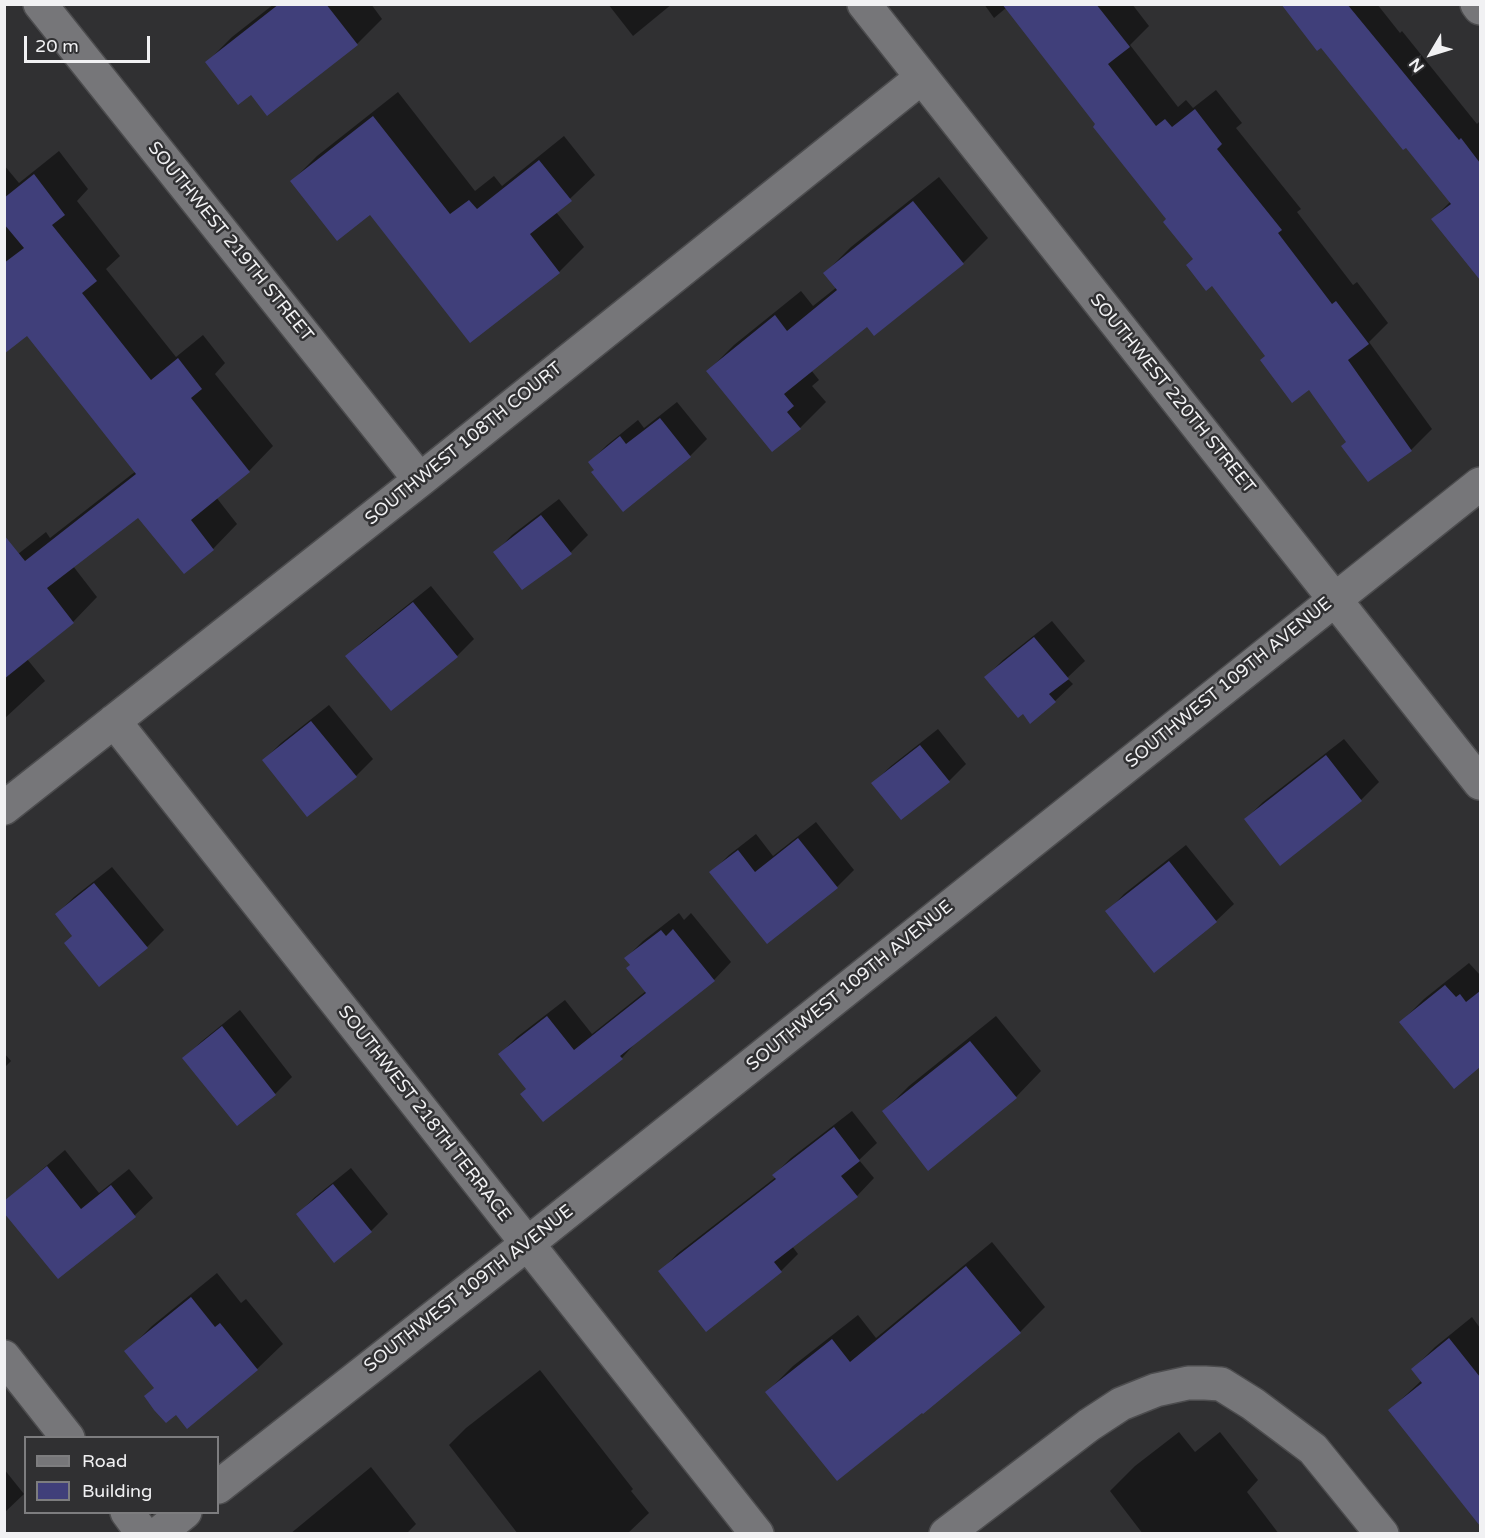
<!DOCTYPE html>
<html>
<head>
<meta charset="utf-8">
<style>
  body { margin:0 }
  #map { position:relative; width:1485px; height:1538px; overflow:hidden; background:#303032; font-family:"Varela Round",sans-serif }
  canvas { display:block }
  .frame { position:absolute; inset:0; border:6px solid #f1f1f3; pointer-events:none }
  .legend { position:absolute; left:24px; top:1436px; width:195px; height:78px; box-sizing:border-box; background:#303032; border:2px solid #7d7d7f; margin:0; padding:8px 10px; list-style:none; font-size:18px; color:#f1f1f3 }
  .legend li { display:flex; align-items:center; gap:12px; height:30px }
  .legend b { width:30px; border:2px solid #7d7d7f }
  .north { position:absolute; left:1401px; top:24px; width:60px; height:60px; -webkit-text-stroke:4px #303032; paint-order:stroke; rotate:232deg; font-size:16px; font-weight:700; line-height:24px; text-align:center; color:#f1f1f3 }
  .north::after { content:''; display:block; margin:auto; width:21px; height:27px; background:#f1f1f3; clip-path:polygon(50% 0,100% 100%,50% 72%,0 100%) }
  .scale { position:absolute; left:24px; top:36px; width:126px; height:27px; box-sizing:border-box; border:3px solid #f1f1f3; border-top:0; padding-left:8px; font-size:18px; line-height:21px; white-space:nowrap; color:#f1f1f3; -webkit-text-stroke:4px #303032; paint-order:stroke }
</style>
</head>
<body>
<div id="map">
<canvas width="1485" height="1538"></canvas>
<div class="frame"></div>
<ul class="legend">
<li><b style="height:8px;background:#767679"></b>Road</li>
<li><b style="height:16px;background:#403f7a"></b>Building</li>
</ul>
<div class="north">N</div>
<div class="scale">20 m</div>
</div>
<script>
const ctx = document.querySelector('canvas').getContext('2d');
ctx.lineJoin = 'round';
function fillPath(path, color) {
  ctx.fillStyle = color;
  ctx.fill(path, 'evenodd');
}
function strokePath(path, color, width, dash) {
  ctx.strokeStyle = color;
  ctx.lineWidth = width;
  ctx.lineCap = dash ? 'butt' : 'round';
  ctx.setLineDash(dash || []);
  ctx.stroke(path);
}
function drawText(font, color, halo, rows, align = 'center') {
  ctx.font = font + ' "Varela Round",sans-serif';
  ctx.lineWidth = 5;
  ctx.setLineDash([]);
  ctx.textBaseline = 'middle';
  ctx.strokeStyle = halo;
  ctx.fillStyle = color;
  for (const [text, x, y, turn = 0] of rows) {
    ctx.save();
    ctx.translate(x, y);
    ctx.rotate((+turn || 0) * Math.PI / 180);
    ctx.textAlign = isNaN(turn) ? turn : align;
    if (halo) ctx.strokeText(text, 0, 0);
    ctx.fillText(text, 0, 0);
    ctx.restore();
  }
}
const shadow = new Path2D(`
  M 274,4 L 371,4 L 382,19 L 357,44 L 251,93 L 207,62 L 232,37 Z
  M 608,4 L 672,4 L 633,36 Z
  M 984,4 L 1132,4 L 1149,26 L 1130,45 L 1178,107 L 1186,100 L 1193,108 L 1216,90 L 1242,123 L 1236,128 L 1301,209 L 1297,212 L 1353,285 L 1357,282 L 1388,323 L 1369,342 L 1432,429 L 1411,450 L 1368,480 L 1347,441 L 1309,388 L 1266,355 L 1097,124 L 1006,8 L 994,18 Z
  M 1283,4 L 1377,4 L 1400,33 L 1402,31 L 1477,124 L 1479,122 L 1480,124 L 1480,247 L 1465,259 L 1433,219 L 1451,201 L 1321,46 Z
  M 398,92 L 475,191 L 494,176 L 502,186 L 564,136 L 595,175 L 556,212 L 584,247 L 559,272 L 471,341 L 370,213 L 292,181 L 317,156 Z
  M 59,151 L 88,189 L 77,201 L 120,256 L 106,269 L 176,357 L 203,335 L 225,363 L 215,374 L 273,446 L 249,471 L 216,497 L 237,524 L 213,549 L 138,515 L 73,566 L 97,597 L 73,622 L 27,659 L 45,681 L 4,719 L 4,565 L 46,532 L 50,538 L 136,471 L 28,334 L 4,353 L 4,165 L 19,183 Z
  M 939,177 L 988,238 L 963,263 L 867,325 L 811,370 L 819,380 L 812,386 L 826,402 L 800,428 L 772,450 L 708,371 L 734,345 L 801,291 L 813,306 L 837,287 L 825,273 L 851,247 Z
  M 677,402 L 707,439 L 690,456 L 623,510 L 590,462 L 607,445 L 638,420 L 644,428 Z
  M 559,499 L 588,535 L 571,552 L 523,588 L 495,553 L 512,535 Z
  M 431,586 L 474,639 L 457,656 L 347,656 L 365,639 Z
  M 1052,621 L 1085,661 L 1067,678 L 1073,684 L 1055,701 L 986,677 L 1003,660 Z
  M 329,705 L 373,759 L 356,776 L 264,760 L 281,743 Z
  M 938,729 L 966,764 L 949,781 L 873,783 L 891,766 Z
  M 1344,739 L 1379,782 L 1361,800 L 1281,863 L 1246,819 L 1263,802 Z
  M 816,822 L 854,870 L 837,887 L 711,873 L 729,855 L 756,834 L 773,856 Z
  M 1186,845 L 1234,904 L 1216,921 L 1155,971 L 1107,912 L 1124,894 Z
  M 112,867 L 164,930 L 147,947 L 73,935 L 57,914 L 74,897 Z
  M 679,913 L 684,920 L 691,913 L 731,962 L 714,980 L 638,1040 L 622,1058 L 528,1089 L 500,1054 L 517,1037 L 565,1000 L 592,1034 L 646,991 L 626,958 L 643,941 Z
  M 1469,963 L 1480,975 L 1480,1065 L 1454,1087 L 1401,1022 L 1424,999 Z
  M 240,1010 L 292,1077 L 275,1094 L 184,1058 L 202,1041 Z
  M 996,1016 L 1041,1071 L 1016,1097 L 884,1111 L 909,1086 Z
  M 4,1053 L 11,1061 L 4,1068 Z
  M 852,1111 L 877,1143 L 859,1160 L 874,1178 L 857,1196 L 792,1246 L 798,1254 L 781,1271 L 660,1272 L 677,1254 L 776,1177 L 774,1175 L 791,1158 Z
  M 65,1150 L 99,1193 L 129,1169 L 153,1198 L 135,1215 L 58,1277 L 4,1202 Z
  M 351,1168 L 388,1214 L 371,1231 L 298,1214 L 315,1197 Z
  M 992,1242 L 1045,1307 L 1020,1332 L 767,1392 L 793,1366 L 858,1315 L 876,1338 Z
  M 217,1273 L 241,1303 L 246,1299 L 283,1344 L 257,1369 L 176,1413 L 126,1352 L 152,1326 Z
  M 1472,1317 L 1480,1328 L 1480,1524 L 1390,1410 L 1422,1380 L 1413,1369 L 1435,1347 Z
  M 540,1370 L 633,1489 L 631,1491 L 649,1513 L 627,1534 L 518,1534 L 449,1445 L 466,1428 Z
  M 1179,1432 L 1195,1452 L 1220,1432 L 1258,1480 L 1247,1492 L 1279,1534 L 1143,1534 L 1110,1491 L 1135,1466 Z
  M 371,1467 L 416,1524 L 406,1534 L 290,1534 Z
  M 4,1469 L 24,1494 L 4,1513 Z`);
const building = new Path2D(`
  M 279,4 L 326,4 L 358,45 L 267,116 L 251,95 L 238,105 L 205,62 Z
  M 1002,4 L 1096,4 L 1130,47 L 1108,64 L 1156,126 L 1165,119 L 1172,127 L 1195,109 L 1222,144 L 1217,149 L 1282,230 L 1278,233 L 1332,304 L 1336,301 L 1369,344 L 1348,360 L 1412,451 L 1368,482 L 1341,446 L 1346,442 L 1309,390 L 1292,403 L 1260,360 L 1265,356 L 1212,286 L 1206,291 L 1186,265 L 1193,259 L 1163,222 L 1166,219 L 1093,127 L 1095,124 Z
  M 1281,4 L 1347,4 L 1459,140 L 1461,138 L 1480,163 L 1480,280 L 1431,219 L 1451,204 L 1406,148 L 1403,150 L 1321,48 L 1317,51 Z
  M 373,116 L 450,214 L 469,200 L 477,209 L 539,160 L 572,201 L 530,234 L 560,273 L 470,343 L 370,215 L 337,241 L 290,181 Z
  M 34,174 L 65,215 L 52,225 L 97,281 L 82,293 L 151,380 L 178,358 L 202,389 L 191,398 L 250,472 L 191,520 L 214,550 L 184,574 L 138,518 L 47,588 L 74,623 L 4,679 L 4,535 L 25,561 L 136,474 L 27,336 L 4,354 L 4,263 L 24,248 L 4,224 L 4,198 Z
  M 913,201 L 964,264 L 874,336 L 867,327 L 784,394 L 794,406 L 787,412 L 801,429 L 772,452 L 706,371 L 775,315 L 787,331 L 837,290 L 823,273 Z
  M 660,418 L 691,457 L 623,512 L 591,472 L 594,470 L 588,462 L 620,436 L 626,444 Z
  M 541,515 L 572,554 L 522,590 L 493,552 Z
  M 413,602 L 458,657 L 391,711 L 345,656 Z
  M 1034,637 L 1069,679 L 1049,694 L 1056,702 L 1030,724 L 1023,714 L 1018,718 L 984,677 Z
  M 311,721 L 357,777 L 307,817 L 262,760 Z
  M 920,745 L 950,782 L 901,820 L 871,783 Z
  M 1326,755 L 1362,801 L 1280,866 L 1244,819 Z
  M 798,838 L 838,888 L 767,944 L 709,872 L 738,850 L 755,872 Z
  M 1169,861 L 1217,922 L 1154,973 L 1105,911 Z
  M 94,883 L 148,948 L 99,987 L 64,943 L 72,936 L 55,914 Z
  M 673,929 L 715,981 L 620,1056 L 623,1059 L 543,1122 L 520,1094 L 526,1089 L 498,1054 L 547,1016 L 574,1050 L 646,993 L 626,968 L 630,965 L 624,958 L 661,930 L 666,936 Z
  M 1445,985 L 1456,997 L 1460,994 L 1466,1002 L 1480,991 L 1480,1067 L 1454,1089 L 1399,1022 Z
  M 222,1026 L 276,1095 L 237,1126 L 182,1058 Z
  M 970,1041 L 1017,1098 L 928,1171 L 882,1111 Z
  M 834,1127 L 860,1161 L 841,1176 L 858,1197 L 774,1262 L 782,1272 L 706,1332 L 658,1271 L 776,1179 L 772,1175 Z
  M 47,1166 L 81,1209 L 111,1185 L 136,1217 L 58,1279 L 4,1213 L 4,1201 Z
  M 333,1184 L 372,1232 L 334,1263 L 296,1214 Z
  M 966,1266 L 1021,1333 L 923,1414 L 922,1413 L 837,1481 L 765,1392 L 832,1339 L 850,1362 Z
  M 191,1297 L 215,1327 L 220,1323 L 258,1370 L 187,1429 L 176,1415 L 166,1423 L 154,1410 L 144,1396 L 154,1388 L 124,1351 Z
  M 1449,1338 L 1480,1377 L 1480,1526 L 1388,1410 L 1422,1383 L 1411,1369 Z`);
const minor = new Path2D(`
  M 40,4 L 420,480
  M 864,4 L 1480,783
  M 1477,4 L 1480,8
  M 114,721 L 757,1534
  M 4,808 L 420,480 L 921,78
  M 4,1357 L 68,1438
  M 218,1487 L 527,1244 L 1480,484
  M 127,1512 L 143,1534
  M 158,1534 L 185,1512
  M 946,1534 L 1089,1425 L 1121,1404 L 1156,1390 L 1188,1383 L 1205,1383 L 1221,1384 L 1253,1404 L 1313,1449 L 1382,1534`);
const streetNames = [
  ["SOUTHWEST 219TH STREET",230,242,51],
  ["SOUTHWEST 220TH STREET",1172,394,51],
  ["SOUTHWEST 108TH COURT",464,444,-39],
  ["SOUTHWEST 109TH AVENUE",1229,683,-39],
  ["SOUTHWEST 109TH AVENUE",850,986,-39],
  ["SOUTHWEST 218TH TERRACE",424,1114,52],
  ["SOUTHWEST 109TH AVENUE",469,1289,-38]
];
fillPath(shadow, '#0007');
fillPath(building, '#403f7a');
strokePath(minor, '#4c4c4e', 36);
strokePath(minor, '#767679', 33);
drawText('18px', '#f1f1f3', '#303032', streetNames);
</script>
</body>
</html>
